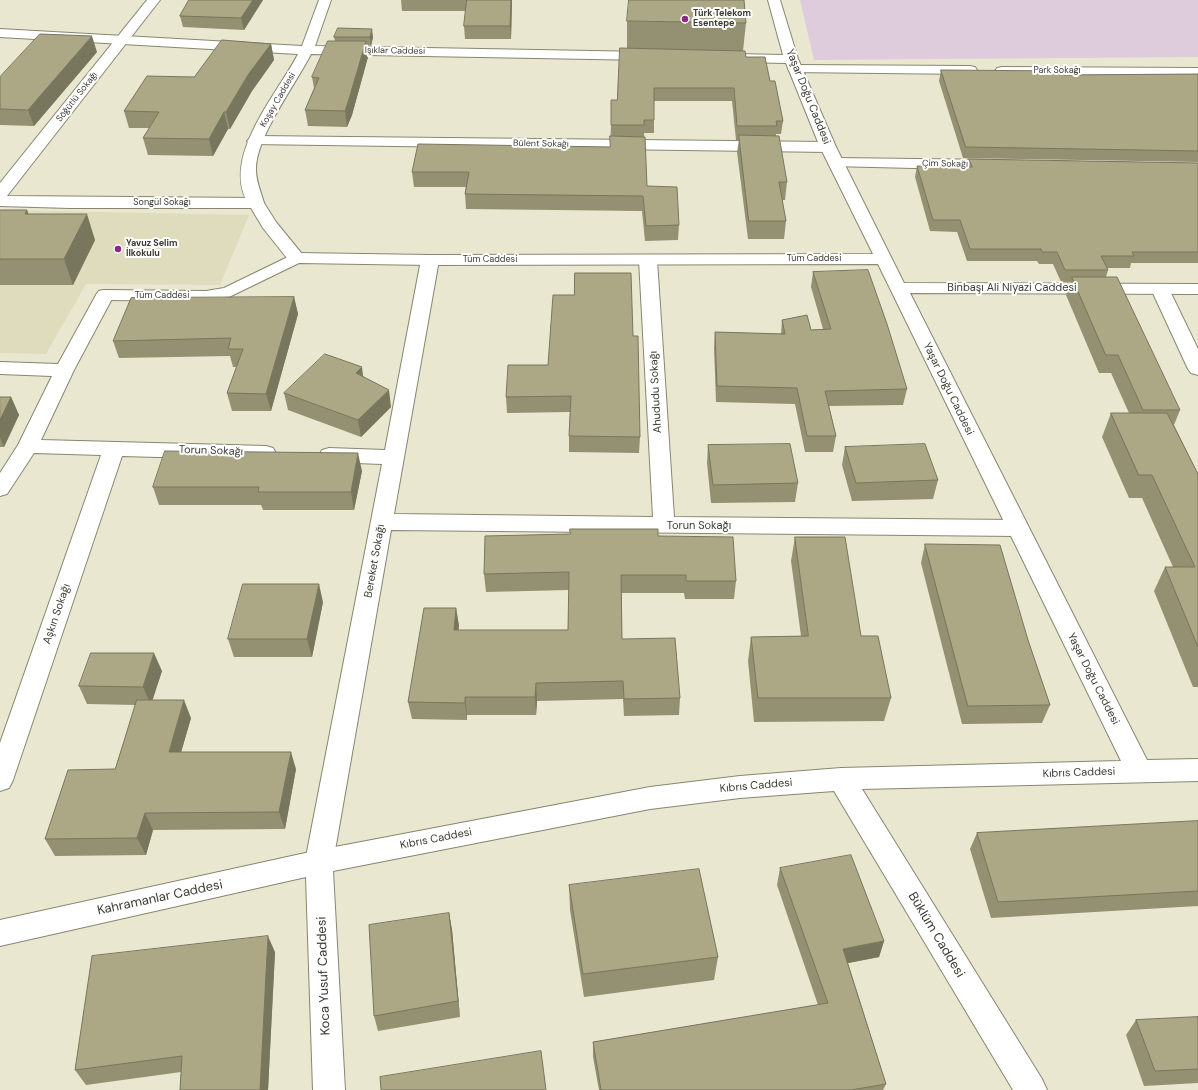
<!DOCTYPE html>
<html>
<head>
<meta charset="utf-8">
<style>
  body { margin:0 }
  canvas { display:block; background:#eae7d0 }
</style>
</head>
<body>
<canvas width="1198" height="1090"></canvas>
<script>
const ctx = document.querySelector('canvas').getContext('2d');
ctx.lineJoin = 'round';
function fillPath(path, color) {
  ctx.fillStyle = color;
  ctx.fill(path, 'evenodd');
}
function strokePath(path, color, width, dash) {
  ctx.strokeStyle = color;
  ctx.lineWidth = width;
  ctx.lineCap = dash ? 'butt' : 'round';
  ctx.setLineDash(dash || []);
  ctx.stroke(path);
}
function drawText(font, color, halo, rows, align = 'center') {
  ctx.font = font + ' "DM Sans",sans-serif';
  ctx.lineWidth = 4;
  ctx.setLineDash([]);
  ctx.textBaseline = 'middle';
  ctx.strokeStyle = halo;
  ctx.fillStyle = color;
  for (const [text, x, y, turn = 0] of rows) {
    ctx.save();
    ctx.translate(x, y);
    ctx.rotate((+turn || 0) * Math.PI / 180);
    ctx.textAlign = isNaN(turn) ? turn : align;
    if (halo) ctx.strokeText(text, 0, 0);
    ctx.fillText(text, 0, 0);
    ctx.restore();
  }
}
const built = new Path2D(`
  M 0,210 L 249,215 L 220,285 L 86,284 L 46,354 L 0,353 Z`);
const green = new Path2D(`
  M 800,0 L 1198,0 L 1198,57 L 814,60 Z`);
const street = new Path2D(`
  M 147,0 L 160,0 L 7,196 L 256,198 L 262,200 L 276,222 L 302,254 L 305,258 L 302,262 L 296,263 L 290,262 L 263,228 L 251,208 L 70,208 L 0,206 L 0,183 Z
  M 795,65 L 970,66 L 975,67 L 977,70 L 975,73 L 970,74 L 790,72 L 788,69 L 790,66 Z
  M 1002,67 L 1198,68 L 1198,76 L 997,74 L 995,71 L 997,68 Z
  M 255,136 L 828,142 L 833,144 L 836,147 L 833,150 L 828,152 L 250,144 L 247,141 L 250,138 Z
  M 836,158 L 998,160 L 1004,162 L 1006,165 L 1004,168 L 998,170 L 830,166 L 828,163 L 830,160 Z
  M 430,255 L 436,256 L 439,260 L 394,514 L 653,517 L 639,260 L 642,256 L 648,255 L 654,256 L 657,260 L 674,517 L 1017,520 L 1025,523 L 1028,528 L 1025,533 L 1017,536 L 391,530 L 333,862 L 329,871 L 319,874 L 309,871 L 305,862 L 382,464 L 329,462 L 322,460 L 319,455 L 322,450 L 329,448 L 385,450 L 421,260 L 424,256 Z
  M 1160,284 L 1166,285 L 1169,289 L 1198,349 L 1198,375 L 1191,373 L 1188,369 L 1151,289 L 1154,285 Z
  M 105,290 L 111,291 L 114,295 L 74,370 L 41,440 L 266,446 L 273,448 L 276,453 L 273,458 L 266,460 L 122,456 L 13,780 L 9,788 L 0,791 L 0,743 L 101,455 L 34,453 L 7,494 L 0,496 L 0,473 L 18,445 L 52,376 L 0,374 L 0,362 L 58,364 L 96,295 L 99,291 Z`);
const secondary = new Path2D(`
  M 319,0 L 331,0 L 315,46 L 648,52 L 653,53 L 655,56 L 653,59 L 648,60 L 311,54 C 296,84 255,138 256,170 C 256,181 261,192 264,203 L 262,206 L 256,208 L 250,206 C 218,160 277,95 298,54 L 0,37 L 0,29 L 302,46 Z
  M 768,0 L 780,0 L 798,59 L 836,147 L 904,283 L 1198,284 L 1198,294 L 910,293 L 1147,760 L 1198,759 L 1198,781 L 862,789 L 1042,1079 L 1047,1090 L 1013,1090 L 834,791 L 740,798 L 650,809 L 333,871 L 345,1090 L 313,1090 L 306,877 L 0,946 L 0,920 L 319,850 L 650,787 L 740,776 L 841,768 L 1121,761 L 878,264 L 430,265 L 299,263 L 229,297 L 206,301 L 105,300 L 99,299 L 96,295 L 99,291 L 105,290 L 206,291 L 224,288 L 296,253 L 430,255 L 873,254 L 820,147 L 786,63 L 735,62 L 730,61 L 728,58 L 730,55 L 735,54 L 783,55 Z`);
const wall = new Path2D(`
  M 189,0 L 263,0 L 244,30 L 183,27 L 180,16 Z
  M 401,0 L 512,0 L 511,39 L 465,39 L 464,26 L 466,11 L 402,11 Z
  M 627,21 L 746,23 L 743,51 L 746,57 L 770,81 L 783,121 L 781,134 L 776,134 L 776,136 L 787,182 L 785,200 L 782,200 L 786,221 L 784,239 L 748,239 L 737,152 L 739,140 L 736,140 L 732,101 L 654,101 L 654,133 L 644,133 L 647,186 L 679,225 L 678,240 L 645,241 L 642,211 L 466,209 L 465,194 L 466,187 L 414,187 L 412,172 L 610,147 L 611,125 L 617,100 L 627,49 Z
  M 334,37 L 373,37 L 371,46 L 366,45 L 368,57 L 352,115 L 347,127 L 308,126 L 305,110 L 314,88 L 312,77 L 335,41 Z
  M 271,44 L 274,60 L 252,91 L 230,129 L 228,129 L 213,156 L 148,155 L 143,138 L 149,128 L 129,128 L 124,111 L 194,77 Z
  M 97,52 L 34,126 L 0,125 L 0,77 Z
  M 941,70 L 1064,75 L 1198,74 L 1198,162 L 963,158 L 939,81 Z
  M 969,159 L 1198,163 L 1198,263 L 1131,263 L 1130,268 L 1107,268 L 1108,270 L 1106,277 L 1180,410 L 1174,425 L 1198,474 L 1198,687 L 1193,687 L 1154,591 L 1165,567 L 1173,567 L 1142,498 L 1129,498 L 1102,437 L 1111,413 L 1129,413 L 1111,373 L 1099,373 L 1066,295 L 1071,282 L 1061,282 L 1053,264 L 1039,264 L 1037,261 L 967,261 L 957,232 L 930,231 L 915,177 L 917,166 L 968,167 Z
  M 0,210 L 27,210 L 28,214 L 95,240 L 73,285 L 0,285 Z
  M 813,272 L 907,389 L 903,405 L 829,406 L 836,436 L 833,452 L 805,452 L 795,404 L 716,402 L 714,348 L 715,332 L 781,334 L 782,320 L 811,330 L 823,329 L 811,287 Z
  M 294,297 L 298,314 L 271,411 L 232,411 L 227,393 L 237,367 L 233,367 L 230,356 L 119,358 L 113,341 Z
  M 633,336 L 640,437 L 639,453 L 569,452 L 569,436 L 570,412 L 507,413 L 506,397 L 548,365 Z
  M 363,376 L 391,407 L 361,437 L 288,410 L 284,393 Z
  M 0,397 L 11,397 L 19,415 L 4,447 L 0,447 Z
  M 708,445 L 798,483 L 795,502 L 711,503 L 707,463 Z
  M 845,447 L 938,480 L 933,499 L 852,501 L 842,465 Z
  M 362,471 L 354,510 L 263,510 L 261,505 L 159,505 L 153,487 Z
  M 658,536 L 736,581 L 734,599 L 685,599 L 684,593 L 622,593 L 622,639 L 680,698 L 679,715 L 624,716 L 623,699 L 537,701 L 536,715 L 467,715 L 467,720 L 412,719 L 408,702 L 456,608 L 459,626 L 458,630 L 568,630 L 569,590 L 486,592 L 484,574 Z
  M 795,537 L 861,636 L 891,698 L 884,721 L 754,722 L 748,661 L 751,637 L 801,636 L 791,561 Z
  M 925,544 L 1028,640 L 1050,705 L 1042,723 L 962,724 L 921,563 Z
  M 323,602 L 312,657 L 234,657 L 228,639 Z
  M 162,671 L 152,700 L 191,718 L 181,752 L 296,769 L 285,829 L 153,830 L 146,855 L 55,856 L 45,839 L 115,769 L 136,705 L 87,704 L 79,686 Z
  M 1198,821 L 1198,906 L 991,918 L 970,849 L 977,833 Z
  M 780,868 L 884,941 L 879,957 L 848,963 L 886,1084 L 883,1090 L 599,1090 L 593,1057 L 593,1042 L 818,1005 L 777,885 Z
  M 569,885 L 718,957 L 714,980 L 584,997 L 570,910 Z
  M 449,913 L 452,930 L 460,1017 L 378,1031 L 374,1016 Z
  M 275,952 L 268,1090 L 180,1090 L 181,1072 L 86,1085 L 75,1070 Z
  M 1198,1017 L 1198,1083 L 1144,1086 L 1126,1035 L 1136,1020 Z`);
const shadedWall = new Path2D(`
  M 253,0 L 263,0 L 244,30 L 241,18 Z
  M 511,0 L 512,0 L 511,39 L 510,26 Z
  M 372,29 L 373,37 L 371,46 L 370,37 Z
  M 92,36 L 97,52 L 34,126 L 28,110 Z
  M 366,41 L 368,57 L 352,115 L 347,127 L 345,111 Z
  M 271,44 L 274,60 L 252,91 L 230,129 L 226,112 L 248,75 Z
  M 224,112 L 228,129 L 213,156 L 209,139 Z
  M 27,210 L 36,235 L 25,214 Z
  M 87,214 L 95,240 L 73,285 L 64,259 Z
  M 294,297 L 298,314 L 271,411 L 266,394 Z
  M 362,367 L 364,384 L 356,373 Z
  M 389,390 L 391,407 L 361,437 L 358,420 Z
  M 11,397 L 19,415 L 4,447 L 0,437 L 0,420 Z
  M 358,453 L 362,471 L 354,510 L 351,492 Z
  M 319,584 L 323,602 L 312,657 L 307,639 Z
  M 456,608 L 459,626 L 456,648 L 454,630 Z
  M 154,653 L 162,671 L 151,705 L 143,687 Z
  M 536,683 L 537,701 L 536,715 L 535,697 Z
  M 465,697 L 467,715 L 467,720 L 465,703 Z
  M 184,700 L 191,718 L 176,770 L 169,752 Z
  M 291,752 L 296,769 L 285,829 L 279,812 Z
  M 145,813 L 153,830 L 146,855 L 137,838 Z
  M 449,913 L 452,930 L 460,1017 L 458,1001 Z
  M 268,936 L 275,952 L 268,1090 L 260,1090 Z
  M 884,941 L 879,957 L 838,965 L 843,949 Z`);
const building = new Path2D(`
  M 189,0 L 253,0 L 241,18 L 180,16 Z
  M 467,0 L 511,0 L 510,26 L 464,26 Z
  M 629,0 L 744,0 L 746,23 L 627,21 Z
  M 338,28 L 372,29 L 370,37 L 334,37 Z
  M 40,34 L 92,36 L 28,110 L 0,109 L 0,77 Z
  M 222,40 L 271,44 L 248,75 L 226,112 L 224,112 L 209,139 L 143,138 L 159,112 L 124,111 L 147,76 L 194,77 Z
  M 328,41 L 366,41 L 349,99 L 345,111 L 305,110 L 319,78 L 312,77 Z
  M 620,48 L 745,51 L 746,57 L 765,57 L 770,81 L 775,81 L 783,121 L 776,121 L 777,126 L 737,126 L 734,88 L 654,88 L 654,120 L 644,120 L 644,125 L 611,125 L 611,100 L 617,100 Z
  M 941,70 L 1062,71 L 1064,75 L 1198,74 L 1198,151 L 966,147 Z
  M 739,135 L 779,136 L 787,182 L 779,182 L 786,221 L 749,221 Z
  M 610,136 L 645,137 L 647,186 L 677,187 L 679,225 L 646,226 L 643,196 L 465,194 L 469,172 L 412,172 L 418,144 L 610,147 Z
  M 969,159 L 1198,163 L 1198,252 L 1132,252 L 1134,256 L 1101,256 L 1108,270 L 1065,270 L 1057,252 L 1042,252 L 1041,249 L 970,249 L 960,220 L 933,220 L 917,166 L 972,167 Z
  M 0,210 L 27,210 L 25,214 L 87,214 L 64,259 L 0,259 Z
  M 868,270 L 887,324 L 907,389 L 825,391 L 836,436 L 807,436 L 797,388 L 717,386 L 715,332 L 785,334 L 782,320 L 807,315 L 811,330 L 831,329 L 813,272 Z
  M 575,273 L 631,273 L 633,336 L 638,336 L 640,437 L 569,436 L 571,396 L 506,397 L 508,365 L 548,365 L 553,295 L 574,295 Z
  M 1072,277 L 1117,277 L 1180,410 L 1143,410 L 1118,355 L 1106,355 Z
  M 294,297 L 266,394 L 227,393 L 243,349 L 228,349 L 231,338 L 113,341 L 131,298 Z
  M 325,354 L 362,367 L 356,373 L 389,390 L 358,420 L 284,393 Z
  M 0,397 L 11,397 L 0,420 Z
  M 1111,413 L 1167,413 L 1198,474 L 1198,647 L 1165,567 L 1195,567 L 1152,475 L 1139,475 Z
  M 790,444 L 798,483 L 713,485 L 708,445 Z
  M 925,444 L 938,480 L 856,483 L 845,447 Z
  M 165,451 L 358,453 L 351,492 L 258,492 L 259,487 L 153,487 Z
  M 570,529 L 658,529 L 658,536 L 733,537 L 736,581 L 686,581 L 686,575 L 621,575 L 622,639 L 675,638 L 680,698 L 624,699 L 623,681 L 536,683 L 535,697 L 465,697 L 465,703 L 408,702 L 424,608 L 456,608 L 454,630 L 568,630 L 569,572 L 484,574 L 485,536 L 570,534 Z
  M 795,537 L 845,537 L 861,636 L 878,636 L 891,698 L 758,698 L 751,637 L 808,636 Z
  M 925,544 L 1000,545 L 1028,640 L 1050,705 L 968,706 Z
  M 243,584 L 319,584 L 307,639 L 228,639 Z
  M 91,653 L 154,653 L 143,687 L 79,686 Z
  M 137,700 L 184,700 L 169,752 L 291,752 L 279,812 L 145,813 L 137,838 L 45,839 L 68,770 L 115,769 Z
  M 1198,821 L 1198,891 L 998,902 L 977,833 Z
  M 851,855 L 884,941 L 843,949 L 886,1084 L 851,1090 L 601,1090 L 593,1042 L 828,1003 L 780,868 Z
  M 699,869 L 718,957 L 583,974 L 569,885 Z
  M 449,913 L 458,1001 L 374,1016 L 369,925 Z
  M 268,936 L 260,1090 L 180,1090 L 182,1056 L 75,1070 L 92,956 Z
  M 1198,1017 L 1198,1069 L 1155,1071 L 1136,1020 Z
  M 541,1051 L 546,1090 L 381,1090 L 380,1077 Z`);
const markers = [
  [685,19,4,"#912689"],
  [118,249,4,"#912689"]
];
const farPoinames = [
  ["Türk Telekom",693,14],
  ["Esentepe",693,24],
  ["Yavuz Selim",126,244],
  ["İlkokulu",126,254]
];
const farStreetnames = [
  ["Işıklar Caddesi",395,51,1],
  ["Park Sokağı",1057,71],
  ["Söğütlü Sokağı",77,97,-52],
  ["Koşay Caddesi",278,100,-60],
  ["Bülent Sokağı",541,144,1],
  ["Çim Sokağı",945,164,1],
  ["Songül Sokağı",162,203],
  ["Tüm Caddesi",814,259],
  ["Tüm Caddesi",490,260],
  ["Tüm Caddesi",162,296]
];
const streetNames = [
  ["Yaşar Doğu Caddesi",808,97,68],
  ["Binbaşı Ali Niyazi Caddesi",1012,288],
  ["Yaşar Doğu Caddesi",948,389,64],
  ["Ahududu Sokağı",656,392,-93],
  ["Torun Sokağı",211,451,2],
  ["Torun Sokağı",699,526],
  ["Bereket Sokağı",375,561,-80],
  ["Aşkın Sokağı",57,614,-71],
  ["Yaşar Doğu Caddesi",1093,679,63],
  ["Kıbrıs Caddesi",1079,773,-2],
  ["Kıbrıs Caddesi",756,786,-5],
  ["Kıbrıs Caddesi",436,839,-11]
];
const nearStreetnames = [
  ["Kahramanlar Caddesi",160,898,-12],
  ["Büklüm Caddesi",936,935,59],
  ["Koca Yusuf Caddesi",324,976,-92]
];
fillPath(built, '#dfdbbd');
fillPath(green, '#decbdb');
strokePath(street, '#888671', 2);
strokePath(secondary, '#888671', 2);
fillPath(street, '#fff');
fillPath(secondary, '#fff');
fillPath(wall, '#949072');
fillPath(shadedWall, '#78765d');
fillPath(building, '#aca885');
strokePath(building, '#78765d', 1);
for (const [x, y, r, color] of markers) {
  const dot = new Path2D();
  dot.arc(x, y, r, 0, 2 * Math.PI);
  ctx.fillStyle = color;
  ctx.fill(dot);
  strokePath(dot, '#fff', 1.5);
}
drawText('bold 9px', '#3c3b32', '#fff', farPoinames, 'left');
drawText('9px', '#3c3b32', '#fff', farStreetnames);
drawText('11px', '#3c3b32', '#fff', streetNames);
drawText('13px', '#3c3b32', '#fff', nearStreetnames);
</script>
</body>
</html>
